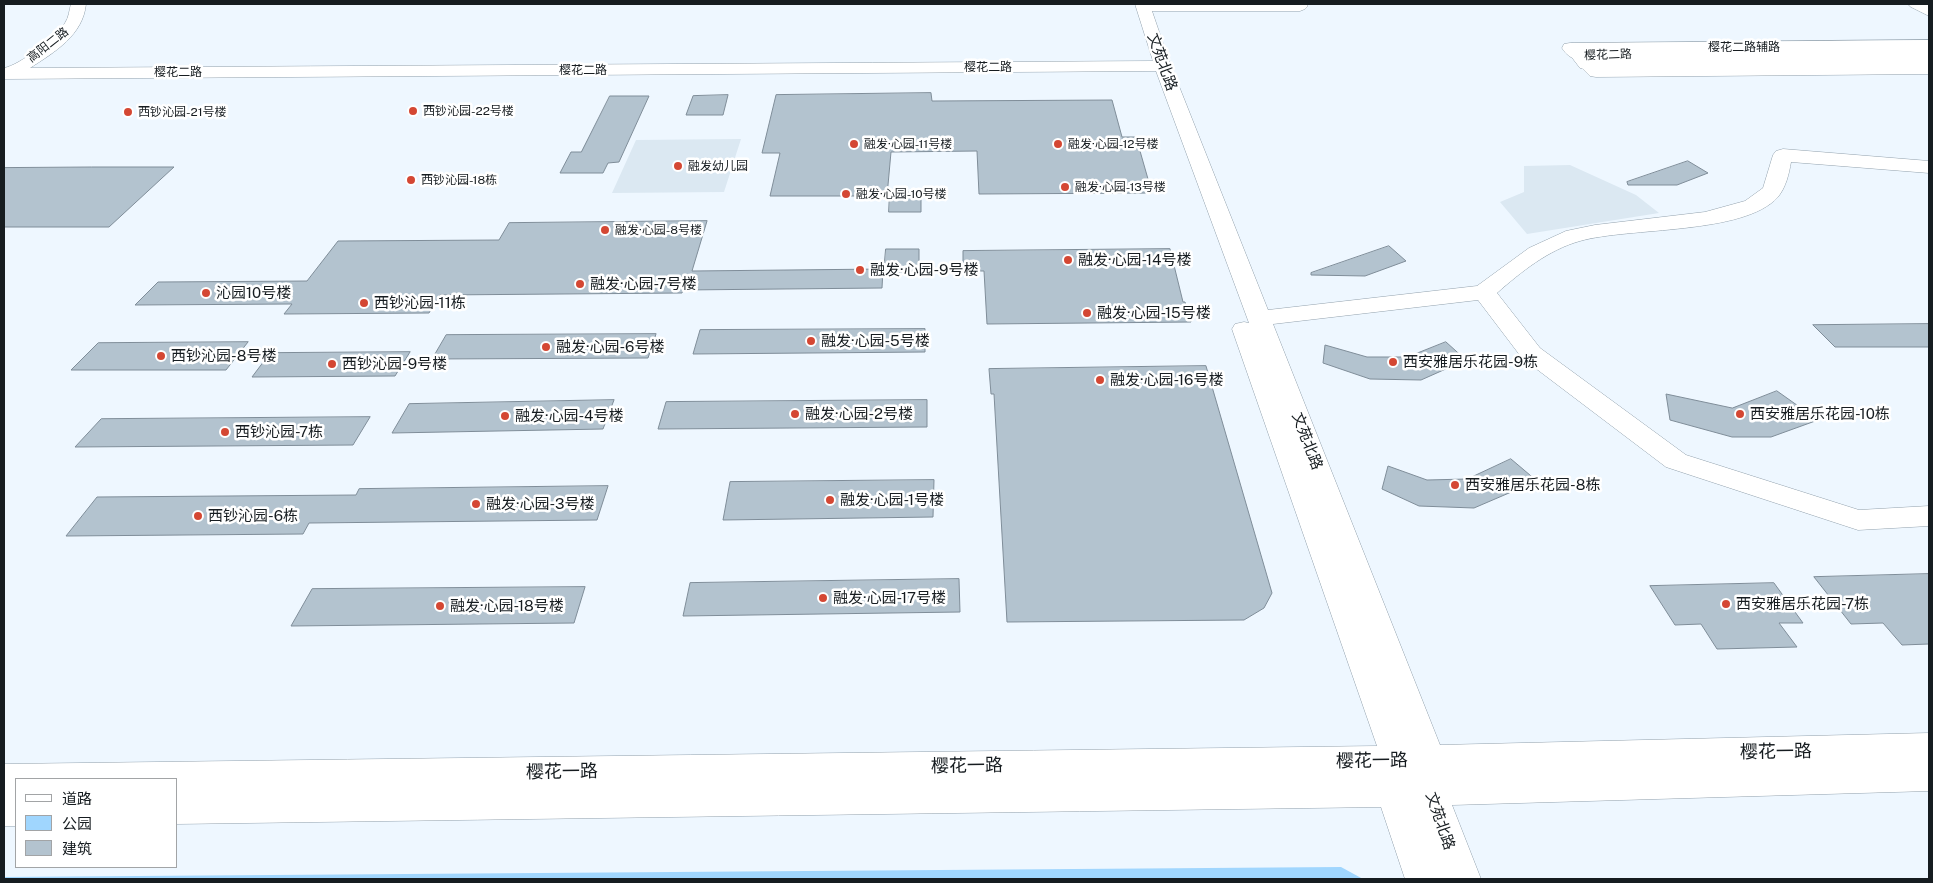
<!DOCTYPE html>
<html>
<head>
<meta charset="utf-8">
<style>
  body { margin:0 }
  #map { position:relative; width:1933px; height:883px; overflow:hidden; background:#eef7ff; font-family:"Public Sans","Noto Sans SC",sans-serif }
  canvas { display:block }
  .frame { position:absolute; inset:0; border:5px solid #161c20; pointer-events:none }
  .legend { position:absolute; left:15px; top:778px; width:162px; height:90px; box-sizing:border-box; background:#fff; border:1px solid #a2a4a6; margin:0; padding:6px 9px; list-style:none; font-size:15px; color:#161c20 }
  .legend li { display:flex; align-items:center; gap:10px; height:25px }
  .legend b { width:25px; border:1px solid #a2a4a6 }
</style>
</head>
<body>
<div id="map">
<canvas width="1933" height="883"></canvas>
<div class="frame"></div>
<ul class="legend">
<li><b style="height:6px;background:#fff"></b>道路</li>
<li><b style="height:14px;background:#a0d6fe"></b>公园</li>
<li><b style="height:14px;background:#b3c3cf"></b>建筑</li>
</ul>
</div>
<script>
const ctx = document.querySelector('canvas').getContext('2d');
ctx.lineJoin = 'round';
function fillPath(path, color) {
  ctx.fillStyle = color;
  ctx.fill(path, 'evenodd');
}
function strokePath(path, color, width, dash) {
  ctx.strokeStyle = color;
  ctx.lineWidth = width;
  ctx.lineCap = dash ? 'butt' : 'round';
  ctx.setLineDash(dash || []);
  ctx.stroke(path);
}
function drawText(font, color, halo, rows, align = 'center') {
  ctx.font = font + ' "Public Sans","Noto Sans SC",sans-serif';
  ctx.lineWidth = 5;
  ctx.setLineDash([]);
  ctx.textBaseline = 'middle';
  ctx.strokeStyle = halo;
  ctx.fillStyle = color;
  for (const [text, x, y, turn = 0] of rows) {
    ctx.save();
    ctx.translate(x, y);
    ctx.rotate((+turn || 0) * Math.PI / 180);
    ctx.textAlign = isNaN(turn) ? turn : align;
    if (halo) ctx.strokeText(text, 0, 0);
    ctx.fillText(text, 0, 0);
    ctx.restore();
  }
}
const built = new Path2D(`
  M 741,139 L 724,192 L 612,193 L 636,140 Z
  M 1570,165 L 1636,195 L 1659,213 L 1527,234 L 1500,202 L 1524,192 L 1524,166 Z`);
const green = new Path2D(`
  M 1341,867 L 1363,879 L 4,879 L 4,877 Z`);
const building = new Path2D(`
  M 931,93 L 932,101 L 1112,100 L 1122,137 L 1136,137 L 1152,193 L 979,194 L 977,151 L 891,152 L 887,196 L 770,196 L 780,153 L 762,153 L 776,95 Z
  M 728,95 L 723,115 L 686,115 L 693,96 Z
  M 610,96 L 649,96 L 619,162 L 608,163 L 603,173 L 560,173 L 571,152 L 581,152 Z
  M 1688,161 L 1708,173 L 1677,185 L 1628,185 L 1627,182 Z
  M 92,167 L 174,167 L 109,227 L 4,227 L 4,168 Z
  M 890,192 L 921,192 L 921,212 L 889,212 Z
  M 707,221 L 692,271 L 883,269 L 882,288 L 683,290 L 682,293 L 440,295 L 429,313 L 284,314 L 292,304 L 135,305 L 158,282 L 307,281 L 338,241 L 499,240 L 509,223 Z
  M 1389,246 L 1406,261 L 1365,276 L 1311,275 L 1311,273 Z
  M 886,249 L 919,249 L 919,272 L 884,272 Z
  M 1170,249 L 1183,302 L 1185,302 L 1191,322 L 987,324 L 984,271 L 963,271 L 963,251 Z
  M 1929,324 L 1929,347 L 1835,347 L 1813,325 Z
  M 925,329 L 925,352 L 693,354 L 700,330 Z
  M 656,334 L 648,358 L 432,359 L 446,335 Z
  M 248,342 L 226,370 L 71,370 L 98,343 Z
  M 1446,342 L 1466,360 L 1421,380 L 1370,379 L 1323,363 L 1325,345 L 1367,357 L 1407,357 Z
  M 410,352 L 395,376 L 252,377 L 270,353 Z
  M 1206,366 L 1272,593 L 1264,608 L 1244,620 L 1007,622 L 994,394 L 991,394 L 989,369 Z
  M 1777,391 L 1818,420 L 1771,437 L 1732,437 L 1670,420 L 1666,394 L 1732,408 Z
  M 614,400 L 603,429 L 392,433 L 409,404 Z
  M 927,400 L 927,427 L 658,429 L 666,402 Z
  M 370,417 L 353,445 L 75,447 L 101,419 Z
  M 1511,459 L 1537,481 L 1474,508 L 1419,506 L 1382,489 L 1388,466 L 1427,480 L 1467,479 Z
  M 934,480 L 933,517 L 723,520 L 730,482 Z
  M 608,486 L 597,520 L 309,523 L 303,534 L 66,536 L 97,497 L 356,495 L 359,489 Z
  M 1929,574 L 1929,644 L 1902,645 L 1883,623 L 1851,624 L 1814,577 Z
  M 959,579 L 960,612 L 683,616 L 690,583 Z
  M 1774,583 L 1803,623 L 1779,623 L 1797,647 L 1717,649 L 1701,624 L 1675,625 L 1650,586 Z
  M 585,587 L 574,623 L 291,626 L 312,589 Z`);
const minor = new Path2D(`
  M 71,4 L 86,4 C 83,35 55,52 30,68 L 1153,61 L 1135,4 L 1306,4 L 1308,6 L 1305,9 L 1300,11 L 1152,11 L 1169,61 L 1268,310 L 1477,286 L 1529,248 L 1566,231 L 1595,225 L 1705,212 L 1745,201 L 1763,188 L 1773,155 L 1776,151 L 1783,149 L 1929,161 L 1929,173 L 1791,162 C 1789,174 1786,187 1778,197 C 1744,235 1629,227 1580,241 C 1548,250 1521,272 1497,293 L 1540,348 L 1686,455 L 1859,510 L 1929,506 L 1929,526 L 1858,530 L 1666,467 L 1522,358 L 1478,300 L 1273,324 L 1440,745 L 1929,733 L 1929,791 L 1452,805 L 1481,879 L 1405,879 L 1381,807 L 176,824 L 176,792 L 354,790 L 176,792 L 176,779 L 16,779 L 16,826 L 4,826 L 4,764 L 1377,746 L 1232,329 L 1235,324 L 1244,322 L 1249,323 L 1156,71 L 4,79 L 4,68 C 20,65 56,37 65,23 C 69,17 69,11 71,4 Z
  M 1908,4 L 1929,5 L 1929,16 L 1911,7 Z
  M 1929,40 L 1929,50 L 1585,53 L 1586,55 L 1584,59 C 1574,61 1567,56 1562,48 L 1564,44 L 1570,43 Z
  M 1586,59 L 1592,60 L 1600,67 L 1929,64 L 1929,74 L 1596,77 L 1590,76 L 1578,64 L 1580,60 Z`);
const major = new Path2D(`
  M 1929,46 L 1929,66 L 1586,69 L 1580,68 L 1570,55 L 1572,51 L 1578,50 Z`);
const markers = [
  [413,111,5,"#d44733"],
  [128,112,5,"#d44733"],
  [854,144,5,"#d44733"],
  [1058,144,5,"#d44733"],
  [678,166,5,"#d44733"],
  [411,180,5,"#d44733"],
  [1065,187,5,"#d44733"],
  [846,194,5,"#d44733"],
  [605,230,5,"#d44733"],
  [1068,260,5,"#d44733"],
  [860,270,5,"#d44733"],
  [580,284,5,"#d44733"],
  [206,293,5,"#d44733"],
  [364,303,5,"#d44733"],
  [1087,313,5,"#d44733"],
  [811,341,5,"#d44733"],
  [546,347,5,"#d44733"],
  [161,356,5,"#d44733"],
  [1393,362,5,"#d44733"],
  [332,364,5,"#d44733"],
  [1100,380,5,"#d44733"],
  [795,414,5,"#d44733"],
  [1740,414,5,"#d44733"],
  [505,416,5,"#d44733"],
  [225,432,5,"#d44733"],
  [1455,485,5,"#d44733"],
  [830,500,5,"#d44733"],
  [476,504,5,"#d44733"],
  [198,516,5,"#d44733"],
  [823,598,5,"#d44733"],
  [1726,604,5,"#d44733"],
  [440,606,5,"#d44733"]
];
const farStreetnames = [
  ["高阳二路",48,45,-38],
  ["樱花二路辅路",1744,47],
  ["樱花二路",1608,55,-2],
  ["樱花二路",988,67],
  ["樱花二路",583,70],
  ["樱花二路",178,72]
];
const farPoinames = [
  ["西钞沁园-22号楼",423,111],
  ["西钞沁园-21号楼",138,112],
  ["融发·心园-11号楼",864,144],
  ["融发·心园-12号楼",1068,144],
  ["融发幼儿园",688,166],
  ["西钞沁园-18栋",421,180],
  ["融发·心园-13号楼",1075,187],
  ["融发·心园-10号楼",856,194],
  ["融发·心园-8号楼",615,230]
];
const streetNames = [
  ["文苑北路",1162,62,70],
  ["文苑北路",1307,441,69],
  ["文苑北路",1440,821,71]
];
const poiNames = [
  ["融发·心园-14号楼",1078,260],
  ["融发·心园-9号楼",870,270],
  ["融发·心园-7号楼",590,284],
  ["沁园10号楼",216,293],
  ["西钞沁园-11栋",374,303],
  ["融发·心园-15号楼",1097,313],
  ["融发·心园-5号楼",821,341],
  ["融发·心园-6号楼",556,347],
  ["西钞沁园-8号楼",171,356],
  ["西安雅居乐花园-9栋",1403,362],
  ["西钞沁园-9号楼",342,364],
  ["融发·心园-16号楼",1110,380],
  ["融发·心园-2号楼",805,414],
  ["西安雅居乐花园-10栋",1750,414],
  ["融发·心园-4号楼",515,416],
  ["西钞沁园-7栋",235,432],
  ["西安雅居乐花园-8栋",1465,485],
  ["融发·心园-1号楼",840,500],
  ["融发·心园-3号楼",486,504],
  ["西钞沁园-6栋",208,516],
  ["融发·心园-17号楼",833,598],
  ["西安雅居乐花园-7栋",1736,604],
  ["融发·心园-18号楼",450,606]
];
const nearStreetnames = [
  ["樱花一路",1776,752,-1],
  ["樱花一路",1372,761,-1],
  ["樱花一路",967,766,-1],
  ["樱花一路",562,772,-1]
];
fillPath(built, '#dbe8f2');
fillPath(green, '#a0d6fe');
fillPath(building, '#b3c3cf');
strokePath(building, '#7f8d99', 1);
strokePath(minor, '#92a1ad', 1);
strokePath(major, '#92a1ad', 1);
fillPath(minor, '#fff');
fillPath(major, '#fff');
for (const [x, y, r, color] of markers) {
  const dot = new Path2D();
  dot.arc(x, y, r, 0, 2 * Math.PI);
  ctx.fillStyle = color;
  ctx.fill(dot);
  strokePath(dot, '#fff', 2);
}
drawText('12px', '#161c20', '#fff', farStreetnames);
drawText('12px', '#161c20', '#fff', farPoinames, 'left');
drawText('15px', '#161c20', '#fff', streetNames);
drawText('15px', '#161c20', '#fff', poiNames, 'left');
drawText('18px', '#161c20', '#fff', nearStreetnames);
</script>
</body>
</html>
